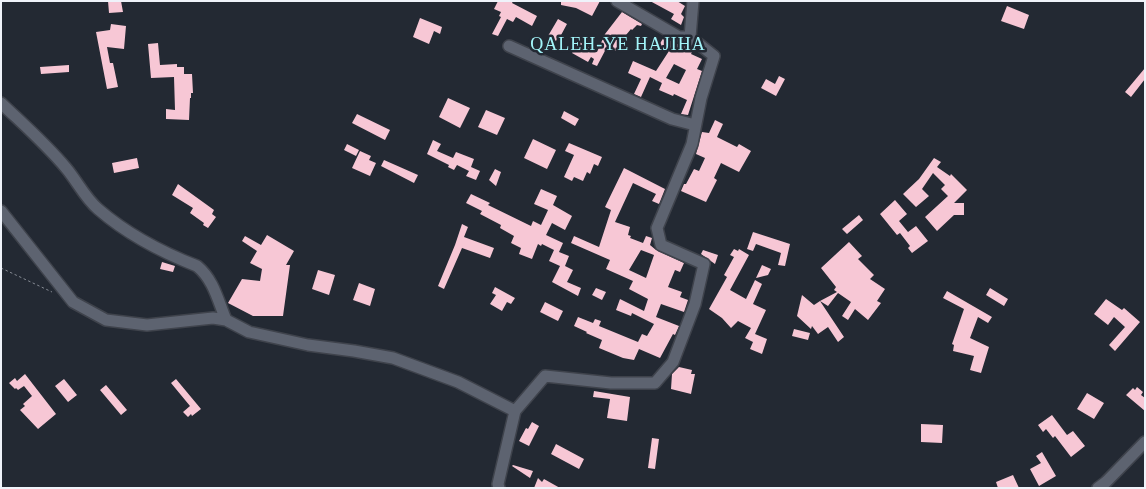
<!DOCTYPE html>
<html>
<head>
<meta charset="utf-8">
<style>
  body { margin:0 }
  #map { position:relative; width:1146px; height:489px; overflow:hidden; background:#232933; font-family:Georgia,serif }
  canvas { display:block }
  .frame { position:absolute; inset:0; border:2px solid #eff3fa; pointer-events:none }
</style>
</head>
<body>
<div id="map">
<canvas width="1146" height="489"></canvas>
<div class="frame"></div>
</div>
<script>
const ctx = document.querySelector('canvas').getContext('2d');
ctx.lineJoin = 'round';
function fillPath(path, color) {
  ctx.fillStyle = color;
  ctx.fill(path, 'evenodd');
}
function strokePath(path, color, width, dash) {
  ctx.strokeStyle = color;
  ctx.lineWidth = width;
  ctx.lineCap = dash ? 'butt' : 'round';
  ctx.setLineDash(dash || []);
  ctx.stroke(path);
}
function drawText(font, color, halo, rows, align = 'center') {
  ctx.font = font + ' Georgia,serif';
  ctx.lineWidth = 5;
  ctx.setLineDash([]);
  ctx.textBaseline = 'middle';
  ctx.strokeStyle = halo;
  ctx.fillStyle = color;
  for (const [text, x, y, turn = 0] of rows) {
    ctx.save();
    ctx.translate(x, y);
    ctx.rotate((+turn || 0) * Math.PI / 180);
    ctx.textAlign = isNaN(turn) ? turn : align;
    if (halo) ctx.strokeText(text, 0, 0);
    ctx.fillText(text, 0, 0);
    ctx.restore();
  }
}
const building = new Path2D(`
  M 108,1 L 121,1 L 123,12 L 109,13 Z
  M 498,1 L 513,1 L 512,3 L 537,16 L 532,26 L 516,17 L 513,22 L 507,19 L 498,36 L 492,34 L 501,17 L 499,16 L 501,12 L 494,9 Z
  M 561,1 L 600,1 L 592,16 L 576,8 L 561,5 Z
  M 650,1 L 677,1 L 685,6 L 681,14 L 684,17 L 681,25 L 671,19 L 674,14 Z
  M 1007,6 L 1029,15 L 1024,29 L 1001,21 Z
  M 622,12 L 642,24 L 641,26 L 637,25 L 632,30 L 631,29 L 621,41 L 616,51 L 607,47 L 597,66 L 592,64 L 594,59 L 591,57 L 588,62 L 572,53 L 578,41 L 597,52 L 605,34 Z
  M 420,18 L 442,27 L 440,34 L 434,31 L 429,44 L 413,37 Z
  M 558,19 L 567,24 L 560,37 L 558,36 L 556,41 L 548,36 Z
  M 111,24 L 126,26 L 124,49 L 107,47 L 110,63 L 113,63 L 118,87 L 107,89 L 96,32 L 110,30 Z
  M 664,37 L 676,44 L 683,44 L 693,50 L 691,54 L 702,59 L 697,69 L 702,71 L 688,115 L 681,114 L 687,100 L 674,94 L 673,96 L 659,90 L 662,83 L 650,77 L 641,97 L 634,94 L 641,79 L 628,73 L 633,61 L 656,71 L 669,51 L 659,45 ZM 674,64 L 686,70 L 679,84 L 666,78 Z
  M 158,43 L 160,65 L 177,64 L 177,67 L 184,67 L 184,74 L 192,74 L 193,93 L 191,93 L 191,98 L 190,98 L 189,120 L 166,119 L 166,109 L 175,110 L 174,77 L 151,78 L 148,44 Z
  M 69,65 L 69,72 L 41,74 L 40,67 Z
  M 1145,68 L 1145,79 L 1131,97 L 1125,92 Z
  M 779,76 L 785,79 L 776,96 L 761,88 L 766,79 L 775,84 Z
  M 448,98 L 470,108 L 460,128 L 439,117 Z
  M 486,110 L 505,118 L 497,135 L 478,127 Z
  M 564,111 L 579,119 L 575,126 L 561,118 Z
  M 357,114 L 390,130 L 385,140 L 352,123 Z
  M 715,120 L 723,124 L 717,137 L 737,147 L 739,144 L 751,151 L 739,172 L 721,163 L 714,178 L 717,180 L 706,202 L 681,191 L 684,184 L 686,184 L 694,169 L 699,171 L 705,158 L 696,154 L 702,132 L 709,133 Z
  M 533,139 L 556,150 L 547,169 L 524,158 Z
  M 433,140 L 441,144 L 437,151 L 453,158 L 456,152 L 474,159 L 471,167 L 480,171 L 476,180 L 466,176 L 469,171 L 457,165 L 454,170 L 448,167 L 449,165 L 427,154 Z
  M 569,143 L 602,157 L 598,166 L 594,164 L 590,174 L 587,172 L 583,181 L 574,177 L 572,181 L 564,177 L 574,155 L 565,151 Z
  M 347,144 L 359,150 L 356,156 L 344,150 Z
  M 360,151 L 371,156 L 369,160 L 376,163 L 370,176 L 352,168 Z
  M 137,158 L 139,168 L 114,173 L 112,163 Z
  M 934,158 L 941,162 L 937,167 L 950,176 L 951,174 L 967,190 L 954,203 L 964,203 L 964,215 L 954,215 L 937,231 L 925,217 L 948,196 L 941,189 L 945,185 L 933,173 L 922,189 L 929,196 L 916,207 L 903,194 L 919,179 Z
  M 384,160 L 418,175 L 414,183 L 381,166 Z
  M 624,168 L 665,189 L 659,204 L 652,201 L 656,194 L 633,183 L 615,222 L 630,227 L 628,235 L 631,236 L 630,238 L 643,243 L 646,236 L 652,238 L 650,245 L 656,250 L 684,263 L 680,272 L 675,270 L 668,287 L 682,292 L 680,297 L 688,300 L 684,312 L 661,304 L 656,317 L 679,326 L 675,335 L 673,334 L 660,358 L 639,349 L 634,360 L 623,358 L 599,348 L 602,340 L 586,333 L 587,332 L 574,326 L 578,317 L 593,323 L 595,319 L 601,321 L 599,326 L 638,342 L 642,334 L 647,336 L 654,324 L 632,313 L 631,316 L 616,310 L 620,299 L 644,311 L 648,299 L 629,289 L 633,281 L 606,269 L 610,260 L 571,243 L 574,236 L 599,247 L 611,210 L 605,207 ZM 641,250 L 654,255 L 646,278 L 629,270 Z
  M 495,169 L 501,172 L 496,186 L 489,180 Z
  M 178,184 L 214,210 L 212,214 L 216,217 L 208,228 L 203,225 L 204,223 L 190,213 L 193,208 L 172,195 Z
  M 541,189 L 557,196 L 553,205 L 572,216 L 565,230 L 552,223 L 546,235 L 563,243 L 559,252 L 569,256 L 565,266 L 573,270 L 567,282 L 581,288 L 578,296 L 552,282 L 560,266 L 549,261 L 554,250 L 542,244 L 541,246 L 538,244 L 532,259 L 519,254 L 521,248 L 511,243 L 514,236 L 500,228 L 501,225 L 480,214 L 482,211 L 466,203 L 471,194 L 490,203 L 488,205 L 531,226 L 533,221 L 541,225 L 548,210 L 534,204 Z
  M 895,200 L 907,214 L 899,221 L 908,232 L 916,226 L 928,241 L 912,253 L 908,248 L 910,246 L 900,233 L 897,235 L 880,214 Z
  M 859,215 L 863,220 L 847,234 L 842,229 Z
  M 462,224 L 468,227 L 464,237 L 494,248 L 490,258 L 462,248 L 444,289 L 438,286 L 455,245 Z
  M 753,232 L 790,244 L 785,266 L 778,265 L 781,253 L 756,244 L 753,251 L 747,249 Z
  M 267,235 L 294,251 L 286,265 L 290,265 L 283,316 L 253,316 L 228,303 L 242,279 L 260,281 L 262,269 L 250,263 L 257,251 L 242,241 L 245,236 L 261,245 Z
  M 849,242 L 862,256 L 858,259 L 874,275 L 870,279 L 885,289 L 877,301 L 881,303 L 868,320 L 855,309 L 848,320 L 842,316 L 851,302 L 838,293 L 828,306 L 820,301 L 837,292 L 834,290 L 836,287 L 821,268 Z
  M 734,249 L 738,251 L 739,249 L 749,255 L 730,290 L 746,299 L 755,280 L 762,284 L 753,304 L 766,310 L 755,334 L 767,339 L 762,354 L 750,349 L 753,342 L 745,338 L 751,328 L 738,321 L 731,328 L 722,318 L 709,309 L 727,277 L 724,275 L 734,257 L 730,255 Z
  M 703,250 L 718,255 L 715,264 L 701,254 Z
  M 162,262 L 175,266 L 173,272 L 160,269 Z
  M 762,265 L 771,269 L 768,275 L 756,278 Z
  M 318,270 L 335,275 L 329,295 L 312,289 Z
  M 359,283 L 375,289 L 370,306 L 353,300 Z
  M 495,287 L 515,298 L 511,304 L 507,302 L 502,311 L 490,304 L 496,295 L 492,293 Z
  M 596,288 L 606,292 L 602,300 L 592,295 Z
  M 990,288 L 1008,299 L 1004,306 L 986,295 Z
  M 947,291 L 992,317 L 988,323 L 978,317 L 970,338 L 989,347 L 981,373 L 970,370 L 974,356 L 953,351 L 954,345 L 952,344 L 964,309 L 943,298 Z
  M 802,295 L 814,305 L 820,301 L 844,337 L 838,342 L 828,327 L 818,334 L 812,326 L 811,329 L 797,316 Z
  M 1106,299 L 1122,310 L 1124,308 L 1140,322 L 1115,351 L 1109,345 L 1125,327 L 1114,317 L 1108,325 L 1094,314 Z
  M 545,302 L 563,311 L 558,321 L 540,312 Z
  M 794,329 L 810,333 L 808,340 L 792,336 Z
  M 679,367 L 692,370 L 691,374 L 695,374 L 691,394 L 671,389 L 672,374 Z
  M 25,374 L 56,414 L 38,429 L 20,410 L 25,406 L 23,404 L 32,396 L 24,386 L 18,390 L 16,388 L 15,389 L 9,383 L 15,378 L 17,381 Z
  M 64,379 L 77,395 L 68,402 L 55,386 Z
  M 176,379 L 201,409 L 192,416 L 191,414 L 188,417 L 183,412 L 190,406 L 171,383 Z
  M 106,385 L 127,410 L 121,415 L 100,390 Z
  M 1137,387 L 1143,392 L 1141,395 L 1145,398 L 1145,411 L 1126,395 L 1133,388 L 1135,390 Z
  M 594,391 L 630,397 L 627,421 L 607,418 L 610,399 L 593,397 Z
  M 1087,393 L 1104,403 L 1094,419 L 1077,409 Z
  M 1052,415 L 1067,435 L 1073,431 L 1085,446 L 1071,457 L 1055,436 L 1053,438 L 1046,429 L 1043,432 L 1038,425 Z
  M 532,422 L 539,426 L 529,446 L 519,441 L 526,428 L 528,429 Z
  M 921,424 L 943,425 L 942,443 L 921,442 Z
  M 652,438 L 659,439 L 655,469 L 648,468 Z
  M 556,444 L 584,459 L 579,469 L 551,454 Z
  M 1042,452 L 1056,476 L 1039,486 L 1030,469 L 1041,463 L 1036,456 Z
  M 513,465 L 533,471 L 530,478 L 512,466 Z
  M 1013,475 L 1019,488 L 998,488 L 996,482 Z
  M 538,478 L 542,482 L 544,479 L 560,488 L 534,488 Z`);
const path = new Path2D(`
  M 1,268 L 52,292`);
const minor = new Path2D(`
  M 617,1 L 679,37 L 690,37
  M 509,46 L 672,119 L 695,125
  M 1,103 C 23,124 46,144 66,168 C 77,181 85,198 98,209 C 128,235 161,252 197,266 C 214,280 218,301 226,320
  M 1,211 L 73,302 L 106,320 L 147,325 L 213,318 L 226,320 L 249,332 L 308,345 L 354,351 L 393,358 L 458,382 L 515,411 L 498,484 L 499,488
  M 515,411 L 545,376 L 611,383 L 655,383 L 673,362 L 695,304 L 704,264 L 661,245 L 657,228 L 692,144 L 701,98 L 714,56 L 690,37 L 693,1
  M 1098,488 L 1106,482 L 1145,442`);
const quarterNames = [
  ["QALEH-YE HAJIHA",618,45]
];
fillPath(building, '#f7c7d5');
strokePath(minor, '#3f434c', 14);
strokePath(path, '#868b94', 1, [2.5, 2.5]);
strokePath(minor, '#5d6370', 11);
ctx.letterSpacing = '1px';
drawText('18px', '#a3f5fa', '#232933', quarterNames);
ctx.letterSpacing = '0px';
</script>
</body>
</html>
